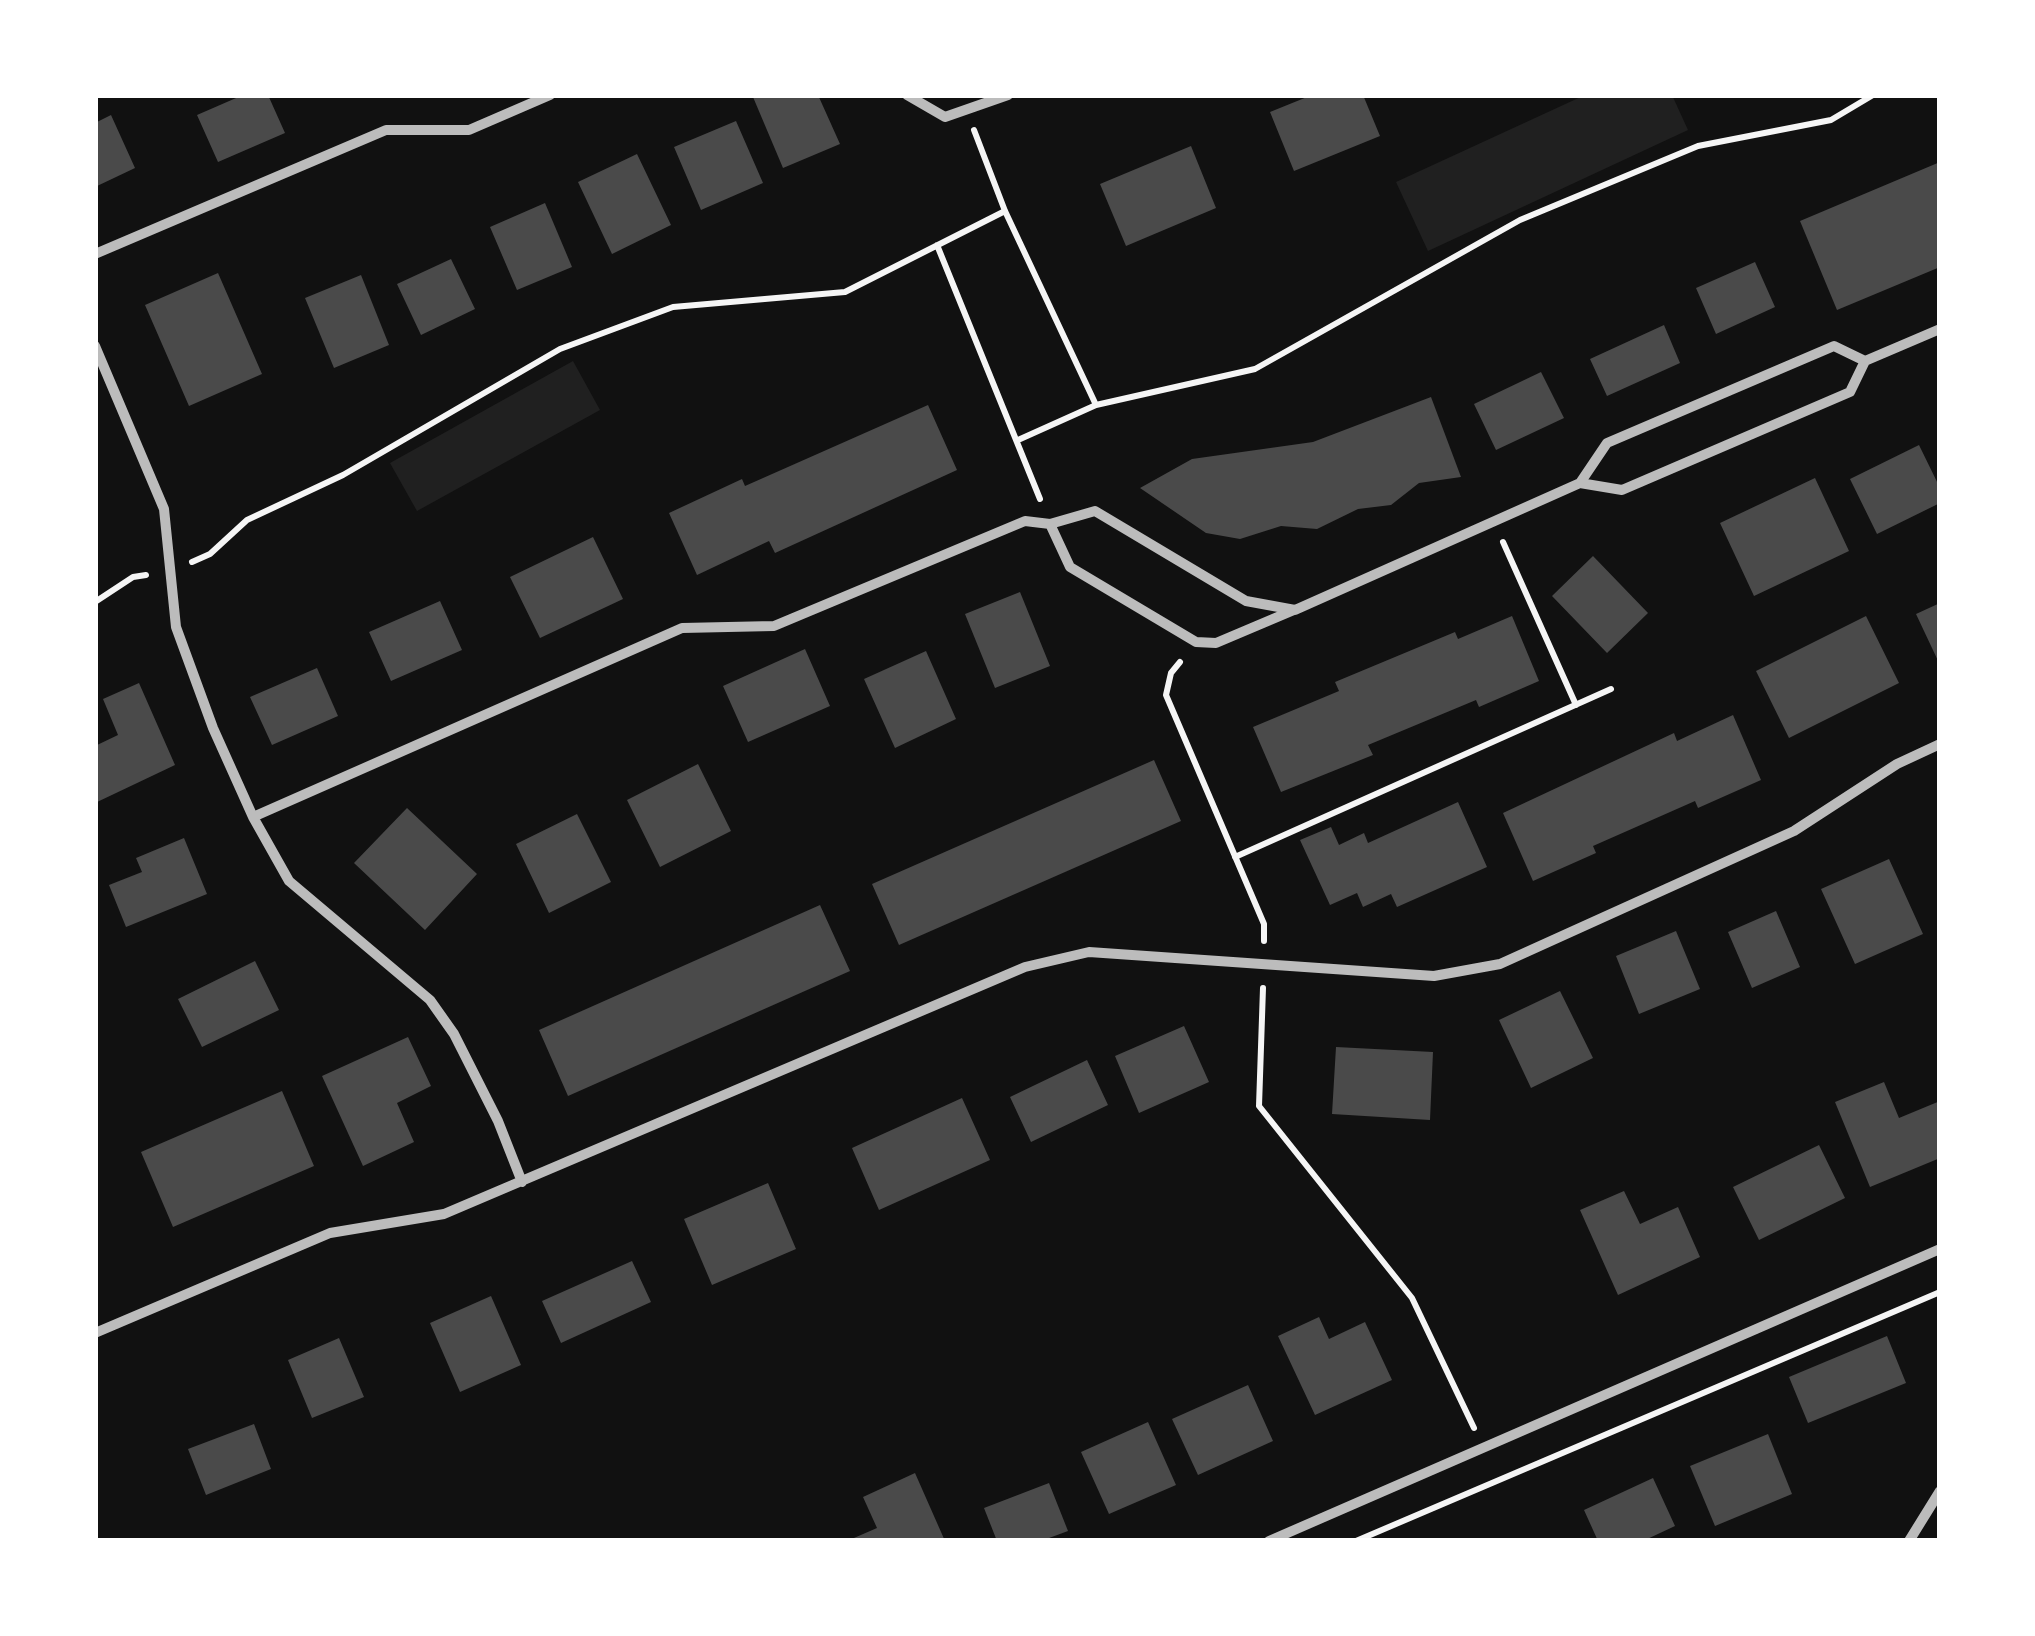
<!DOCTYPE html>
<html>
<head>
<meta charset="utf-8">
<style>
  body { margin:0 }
  #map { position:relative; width:2035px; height:1636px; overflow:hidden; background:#111; font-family:"Sofia Sans Condensed",sans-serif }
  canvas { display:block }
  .frame { position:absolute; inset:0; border:98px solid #fff; pointer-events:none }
</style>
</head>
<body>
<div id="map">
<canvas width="2035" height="1636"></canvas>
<div class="frame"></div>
</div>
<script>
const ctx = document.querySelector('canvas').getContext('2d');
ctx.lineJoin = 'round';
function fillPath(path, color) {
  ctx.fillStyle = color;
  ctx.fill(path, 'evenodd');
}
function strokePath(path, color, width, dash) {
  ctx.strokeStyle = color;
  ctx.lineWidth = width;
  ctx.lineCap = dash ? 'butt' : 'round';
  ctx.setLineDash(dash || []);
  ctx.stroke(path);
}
const green = new Path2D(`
  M 1585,95 L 1672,95 L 1688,130 L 1428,251 L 1396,182 Z
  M 573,361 L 600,410 L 417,511 L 390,463 Z`);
const building = new Path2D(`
  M 243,95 L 268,95 L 285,133 L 218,162 L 197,115 Z
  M 757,95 L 818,95 L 840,144 L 783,168 L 753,97 Z
  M 1312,95 L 1363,95 L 1380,136 L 1294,171 L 1270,112 Z
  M 111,115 L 135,168 L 95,187 L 95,123 Z
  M 736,121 L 763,183 L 701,210 L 674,147 Z
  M 1191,146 L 1216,208 L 1126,246 L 1100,184 Z
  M 637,154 L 671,225 L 612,254 L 578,182 Z
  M 1940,162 L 1940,267 L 1837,310 L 1800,221 Z
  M 545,203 L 572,267 L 517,290 L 490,227 Z
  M 451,259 L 475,309 L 421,335 L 397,284 Z
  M 1755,262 L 1775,307 L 1716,334 L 1696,288 Z
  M 218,273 L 262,374 L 189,406 L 145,305 Z
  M 361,275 L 389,345 L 334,368 L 305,298 Z
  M 1664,325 L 1680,363 L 1607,396 L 1590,359 Z
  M 1541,372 L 1564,418 L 1496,450 L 1474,404 Z
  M 1431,397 L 1461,477 L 1419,483 L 1391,505 L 1358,509 L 1317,529 L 1281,526 L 1240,539 L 1206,533 L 1140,488 L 1192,459 L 1313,442 Z
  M 928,405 L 957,470 L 775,553 L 769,541 L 697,575 L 669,513 L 742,479 L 745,486 Z
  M 1919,445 L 1940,488 L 1940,503 L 1877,534 L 1850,479 Z
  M 1815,478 L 1849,551 L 1754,596 L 1720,523 Z
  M 593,537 L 623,599 L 540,638 L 510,577 Z
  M 1593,556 L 1648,613 L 1607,653 L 1552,596 Z
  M 1020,592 L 1050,666 L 995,688 L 965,614 Z
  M 440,601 L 462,650 L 391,681 L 369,632 Z
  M 1940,603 L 1940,665 L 1916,614 Z
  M 1512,616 L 1539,681 L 1479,707 L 1476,700 L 1368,745 L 1373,755 L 1281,792 L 1253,727 L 1339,691 L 1335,682 L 1455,632 L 1458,639 Z
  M 1866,616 L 1899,683 L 1789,738 L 1756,671 Z
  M 805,649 L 830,706 L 748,742 L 723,686 Z
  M 926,651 L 956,719 L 895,748 L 864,679 Z
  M 317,668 L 338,716 L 272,745 L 250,697 Z
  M 139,683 L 175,765 L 95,803 L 95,746 L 118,735 L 103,699 Z
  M 1733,715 L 1761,780 L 1698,808 L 1695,801 L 1593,846 L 1596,853 L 1533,881 L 1503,813 L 1674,733 L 1677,741 Z
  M 1154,760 L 1181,821 L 899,945 L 872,884 Z
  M 698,764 L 731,831 L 660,867 L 627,800 Z
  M 1458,802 L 1487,867 L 1397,907 L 1391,894 L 1363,907 L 1357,893 L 1330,905 L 1300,840 L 1331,827 L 1339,845 L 1364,833 L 1368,843 Z
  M 407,808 L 477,874 L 425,930 L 354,863 Z
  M 577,814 L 611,882 L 549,913 L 516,844 Z
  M 184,838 L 207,894 L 126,927 L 109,885 L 142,872 L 136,858 Z
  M 1889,859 L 1923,934 L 1855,964 L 1821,889 Z
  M 820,905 L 850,971 L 568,1096 L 539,1030 Z
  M 1776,911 L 1800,967 L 1752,988 L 1728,932 Z
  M 1676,931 L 1700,989 L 1639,1014 L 1616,956 Z
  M 255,961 L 279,1010 L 202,1047 L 178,999 Z
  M 1560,991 L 1593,1058 L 1531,1088 L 1499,1020 Z
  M 1184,1026 L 1209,1082 L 1139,1113 L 1115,1056 Z
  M 408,1037 L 431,1086 L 397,1103 L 414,1142 L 363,1166 L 322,1076 Z
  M 1336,1047 L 1433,1052 L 1430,1120 L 1332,1114 Z
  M 1087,1060 L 1108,1105 L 1031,1142 L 1010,1097 Z
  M 1884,1082 L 1899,1118 L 1940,1101 L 1940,1158 L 1870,1187 L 1835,1102 Z
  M 282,1091 L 314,1166 L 173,1227 L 141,1152 Z
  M 962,1098 L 990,1160 L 879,1210 L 852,1148 Z
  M 1819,1145 L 1845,1198 L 1759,1240 L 1733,1187 Z
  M 768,1183 L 796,1249 L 712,1285 L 684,1219 Z
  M 1624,1191 L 1640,1224 L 1678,1207 L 1700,1257 L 1618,1295 L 1580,1210 Z
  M 632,1261 L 651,1302 L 561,1343 L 542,1301 Z
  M 491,1296 L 521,1365 L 460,1392 L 430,1323 Z
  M 1319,1317 L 1329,1339 L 1365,1322 L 1392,1380 L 1315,1415 L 1278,1336 Z
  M 1887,1336 L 1906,1383 L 1808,1423 L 1789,1377 Z
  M 339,1338 L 364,1397 L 312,1418 L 288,1360 Z
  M 1248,1385 L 1273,1441 L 1198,1475 L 1172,1419 Z
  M 1148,1422 L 1176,1485 L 1109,1514 L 1081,1452 Z
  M 254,1424 L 271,1469 L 206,1495 L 188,1449 Z
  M 1768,1434 L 1792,1494 L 1715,1526 L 1690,1466 Z
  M 915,1473 L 945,1541 L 847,1541 L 877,1528 L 863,1497 Z
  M 1653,1478 L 1675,1526 L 1643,1541 L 1598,1541 L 1584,1510 Z
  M 1049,1483 L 1068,1531 L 1041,1541 L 997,1541 L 984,1508 Z`);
const path = new Path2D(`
  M 974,130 L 1005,211 L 1096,405 L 1018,440
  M 937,245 L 1040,499
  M 1096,405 L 1255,369 L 1520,220 L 1698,146 L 1831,120 L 1873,95
  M 1503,542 L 1576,705
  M 192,562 L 210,554 L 247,520 L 343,475 L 560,349 L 673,307 L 845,292 L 1005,211
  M 95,602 L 133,577 L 146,575
  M 1180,662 L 1171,673 L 1166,695 L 1264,924 L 1264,941
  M 1235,857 L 1611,689
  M 1263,988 L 1259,1106 L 1412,1298 L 1474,1428
  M 95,1449 L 95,1483
  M 1356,1541 L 1940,1292`);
const minor = new Path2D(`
  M 907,95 L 945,117 L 1008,95
  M 95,254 L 386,130 L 469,130 L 550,95
  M 95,346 L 164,509 L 176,627 L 213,728 L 253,817 L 289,881 L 430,1000 L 454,1034 L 498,1121 L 522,1182
  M 1580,483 L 1622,490 L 1850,392 L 1865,361
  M 1050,524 L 1070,567 L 1196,642 L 1216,643 L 1294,610
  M 253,817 L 682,628 L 774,626 L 1025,521 L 1050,524 L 1095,511 L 1246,601 L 1295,610 L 1580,483 L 1607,443 L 1834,346 L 1865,361 L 1940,329
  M 95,1333 L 330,1233 L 444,1214 L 1025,967 L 1089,952 L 1434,976 L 1500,964 L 1794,831 L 1897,764 L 1940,744
  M 1269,1541 L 1940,1249
  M 1909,1541 L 1940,1491`);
fillPath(green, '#202020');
fillPath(building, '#4a4a4a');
strokePath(path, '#f5f5f5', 6);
strokePath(minor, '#bcbcbc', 10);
</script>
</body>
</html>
